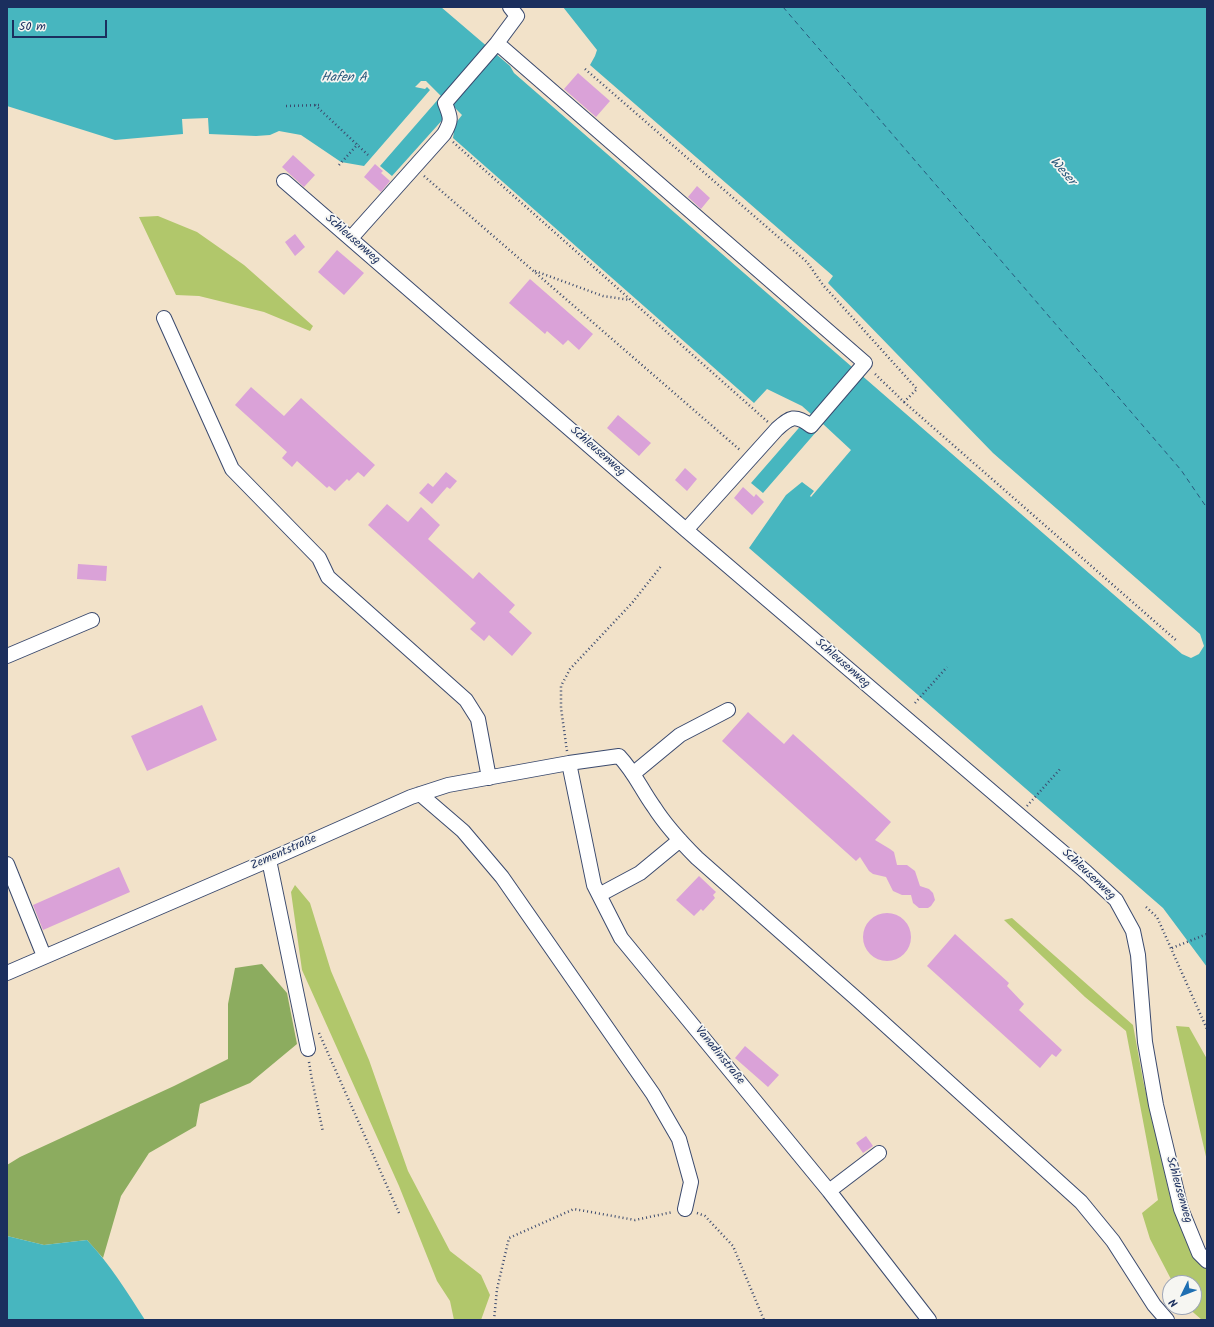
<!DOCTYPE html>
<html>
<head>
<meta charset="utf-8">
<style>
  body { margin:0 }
  #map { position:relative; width:1214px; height:1327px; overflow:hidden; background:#f2e2c9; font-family:Kalam,sans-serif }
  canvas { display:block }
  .frame { position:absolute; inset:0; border:8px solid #1b2f5e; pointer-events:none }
  .north { position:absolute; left:1162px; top:1275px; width:40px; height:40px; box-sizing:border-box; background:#f6f6f2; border:1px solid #9ea6b7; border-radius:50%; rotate:227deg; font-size:11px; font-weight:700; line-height:16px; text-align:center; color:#1b2f5e }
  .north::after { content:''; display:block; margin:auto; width:14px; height:18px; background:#1f6fb2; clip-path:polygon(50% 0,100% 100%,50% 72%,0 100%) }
  .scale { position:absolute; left:12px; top:20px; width:95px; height:18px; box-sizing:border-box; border:2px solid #1b2f5e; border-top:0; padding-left:5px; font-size:12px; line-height:14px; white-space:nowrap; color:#1b2f5e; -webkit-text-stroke:3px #f6f6f2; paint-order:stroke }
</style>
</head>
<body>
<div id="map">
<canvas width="1214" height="1327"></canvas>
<div class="frame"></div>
<div class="north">N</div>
<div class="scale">50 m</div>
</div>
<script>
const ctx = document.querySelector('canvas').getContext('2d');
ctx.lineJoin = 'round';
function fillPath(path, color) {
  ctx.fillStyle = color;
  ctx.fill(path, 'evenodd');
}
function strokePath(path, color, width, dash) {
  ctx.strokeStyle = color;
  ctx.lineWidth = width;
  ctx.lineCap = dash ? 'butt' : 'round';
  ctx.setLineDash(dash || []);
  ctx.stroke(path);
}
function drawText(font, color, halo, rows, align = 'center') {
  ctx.font = font + ' Kalam,sans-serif';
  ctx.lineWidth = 3.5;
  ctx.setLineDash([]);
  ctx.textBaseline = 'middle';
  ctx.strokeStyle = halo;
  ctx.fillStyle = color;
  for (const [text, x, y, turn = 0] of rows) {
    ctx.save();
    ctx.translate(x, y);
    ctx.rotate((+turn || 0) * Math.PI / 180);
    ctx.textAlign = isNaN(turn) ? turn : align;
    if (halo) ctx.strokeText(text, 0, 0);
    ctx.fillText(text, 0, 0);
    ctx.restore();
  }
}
const green = new Path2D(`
  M 158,216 L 197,232 L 244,265 L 313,326 L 310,331 L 264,312 L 199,296 L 176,295 L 139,217 Z
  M 295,885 L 310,903 L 331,971 L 369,1060 L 408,1171 L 450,1251 L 481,1275 L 490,1295 L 481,1320 L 454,1320 L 450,1301 L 437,1281 L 399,1186 L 302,970 L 291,892 Z
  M 1012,918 L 1133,1025 L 1143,1080 L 1170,1196 L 1207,1265 L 1207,1320 L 1202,1320 L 1187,1307 L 1194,1307 L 1194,1283 L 1173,1283 L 1150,1239 L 1142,1213 L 1158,1200 L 1126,1031 L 1085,997 L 1004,920 Z
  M 1176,1026 L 1189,1027 L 1207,1059 L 1207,1161 Z`);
const forest = new Path2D(`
  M 262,964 L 287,993 L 297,1044 L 250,1083 L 200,1104 L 196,1126 L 149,1153 L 121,1196 L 103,1258 L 87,1240 L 44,1245 L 7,1236 L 7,1165 L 20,1157 L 174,1086 L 228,1059 L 228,1004 L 235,968 Z`);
const water = new Path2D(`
  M 7,7 L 441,7 L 510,66 L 514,73 L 1182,654 L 1191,658 L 1199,654 L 1204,646 L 1200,634 L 993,453 L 828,283 L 833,276 L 590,65 L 595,56 L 597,50 L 563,7 L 1207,7 L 1207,967 L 1163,908 L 749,548 L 786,495 L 802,482 L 814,491 L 810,496 L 811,497 L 851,450 L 823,424 L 763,493 L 751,483 L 811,414 L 802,406 L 767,389 L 754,403 L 453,138 L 455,124 L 462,115 L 454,107 L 392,176 L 380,166 L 441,96 L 426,81 L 421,81 L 415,87 L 425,89 L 427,87 L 430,90 L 364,166 L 341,162 L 301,135 L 279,131 L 270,135 L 256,136 L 209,134 L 208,118 L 182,119 L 183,134 L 115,140 L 7,106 Z
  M 7,1236 L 44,1245 L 87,1240 C 110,1264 127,1292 145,1320 L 7,1320 Z`);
const ferry = new Path2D(`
  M 783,7 L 1181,470 L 1207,508`);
const building = new Path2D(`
  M 578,73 L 610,101 L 596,117 L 564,89 Z
  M 293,155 L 315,175 L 304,187 L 282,167 Z
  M 375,164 L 383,171 L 381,173 L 390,181 L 381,192 L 364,177 Z
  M 697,186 L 710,198 L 701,209 L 688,197 Z
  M 295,234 L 305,247 L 295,256 L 285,242 Z
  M 337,250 L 364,273 L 344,295 L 318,272 Z
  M 530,279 L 593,334 L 579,350 L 568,340 L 563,345 L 547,331 L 545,334 L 509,303 Z
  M 251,387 L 284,416 L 301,398 L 375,465 L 364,477 L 358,472 L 349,481 L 347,479 L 335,491 L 329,486 L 327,488 L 297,461 L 292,467 L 282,458 L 287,452 L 235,405 Z
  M 618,415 L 651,443 L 639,456 L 607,428 Z
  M 685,468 L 697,479 L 687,491 L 675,480 Z
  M 446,472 L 457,481 L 450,489 L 447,487 L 432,504 L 419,493 L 428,483 L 433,487 Z
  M 743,487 L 754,497 L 756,494 L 764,502 L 752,515 L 734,498 Z
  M 387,504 L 408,522 L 421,507 L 440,525 L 428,539 L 473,579 L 479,572 L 515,605 L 509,612 L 532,633 L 512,656 L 489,635 L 484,641 L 470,629 L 476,623 L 368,525 Z
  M 78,564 L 107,566 L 106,581 L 77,579 Z
  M 202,705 L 217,740 L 147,771 L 131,736 Z
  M 748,712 L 784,744 L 793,734 L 891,822 L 875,840 L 890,849 L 894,852 L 897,865 L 907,865 L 915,871 L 920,886 L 929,889 L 933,893 L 935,900 L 931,906 L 928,908 L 919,908 L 913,903 L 911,895 L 902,895 L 893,891 L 886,877 L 873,874 L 869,871 L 860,857 L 856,861 L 722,741 Z
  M 119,867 L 130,892 L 43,930 L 33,905 Z
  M 699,876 L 716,892 L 713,895 L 715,898 L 703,911 L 701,909 L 694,916 L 676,900 Z
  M863 937a24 24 0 1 1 48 0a24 24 0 1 1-48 0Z
  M 955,934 L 1009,983 L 1007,986 L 1024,1004 L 1019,1010 L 1062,1050 L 1056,1057 L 1052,1054 L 1040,1068 L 927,966 Z
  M 745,1046 L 779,1075 L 768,1087 L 735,1058 Z
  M 866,1136 L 873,1146 L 863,1153 L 856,1143 Z`);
const path = new Path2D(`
  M 585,69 L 807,262 L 823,285 L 917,389 L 904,402 L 873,372
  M 315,105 L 368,155
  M 286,106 L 319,105
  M 453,142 L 768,422
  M 339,165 L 358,144
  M 424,176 L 740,450
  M 535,271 L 603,296 L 630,300
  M 904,402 L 1177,641
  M 915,703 L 947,667
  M 567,751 L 561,708 L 561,686 L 570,669 L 632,603 L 662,565
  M 1027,806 L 1061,768
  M 1146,907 L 1157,917 L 1207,1029
  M 1172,948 L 1207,934
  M 319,1033 L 399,1213
  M 309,1062 L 312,1080 L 323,1132
  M 697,1213 L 705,1216 L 733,1246 L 764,1320
  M 494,1320 L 497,1289 L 509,1238 L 574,1209 L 635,1220 L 673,1212`);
const minor = new Path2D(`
  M 497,43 L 865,363 L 811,426 C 795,414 790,417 777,429 L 686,530
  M 284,181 L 686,530 L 1086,872 L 1116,900 L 1133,931 L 1138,955 L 1145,1042 L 1156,1105 L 1181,1209 L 1199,1253 L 1207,1261
  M 351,238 L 444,134 C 452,120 451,118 445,103 L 497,43 L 517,16 L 510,7
  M 164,318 L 232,469 L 319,558 L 328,577 L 466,700 L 478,719 L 489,778
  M 7,656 L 92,620
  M 569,763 L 594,885 L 621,938 L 829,1191 L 929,1320
  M 634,773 L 680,735 L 728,710
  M 420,794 L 463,831 L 502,877 L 653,1094 L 679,1139 L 691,1182 L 685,1209
  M 269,860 L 308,1049
  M 7,864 L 44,956
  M 599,895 L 640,873 L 680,840
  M 7,973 L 269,860 L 411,797 L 448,785 L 569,763 L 619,756 C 635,773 641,789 654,807 C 666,826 681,842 697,858 L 859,1001 L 1081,1202 L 1113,1241 L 1154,1305 L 1167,1320
  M 829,1191 L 879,1153`);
const streetNames = [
  ["Schleusenweg",352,240,41],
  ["Schleusenweg",597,452,41],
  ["Schleusenweg",842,664,41],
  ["Zementstraße",284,853,-24],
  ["Schleusenweg",1088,875,43],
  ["Vanadinstraße",719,1056,51],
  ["Schleusenweg",1178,1190,74]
];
const waterNames = [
  ["Hafen A",344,79],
  ["Weser",1062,172,49]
];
fillPath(green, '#b1c76b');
fillPath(forest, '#8cac5f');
fillPath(water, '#47b6bf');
strokePath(ferry, '#28587b', 1, [5, 4]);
fillPath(building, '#daa2d8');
strokePath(minor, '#3b4a6e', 16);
strokePath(path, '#3b4a6e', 2.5, [1, 3]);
strokePath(minor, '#fff', 14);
drawText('12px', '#1b2f5e', '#f6f6f2', streetNames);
drawText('italic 13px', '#28587b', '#f6f6f2', waterNames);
</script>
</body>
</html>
